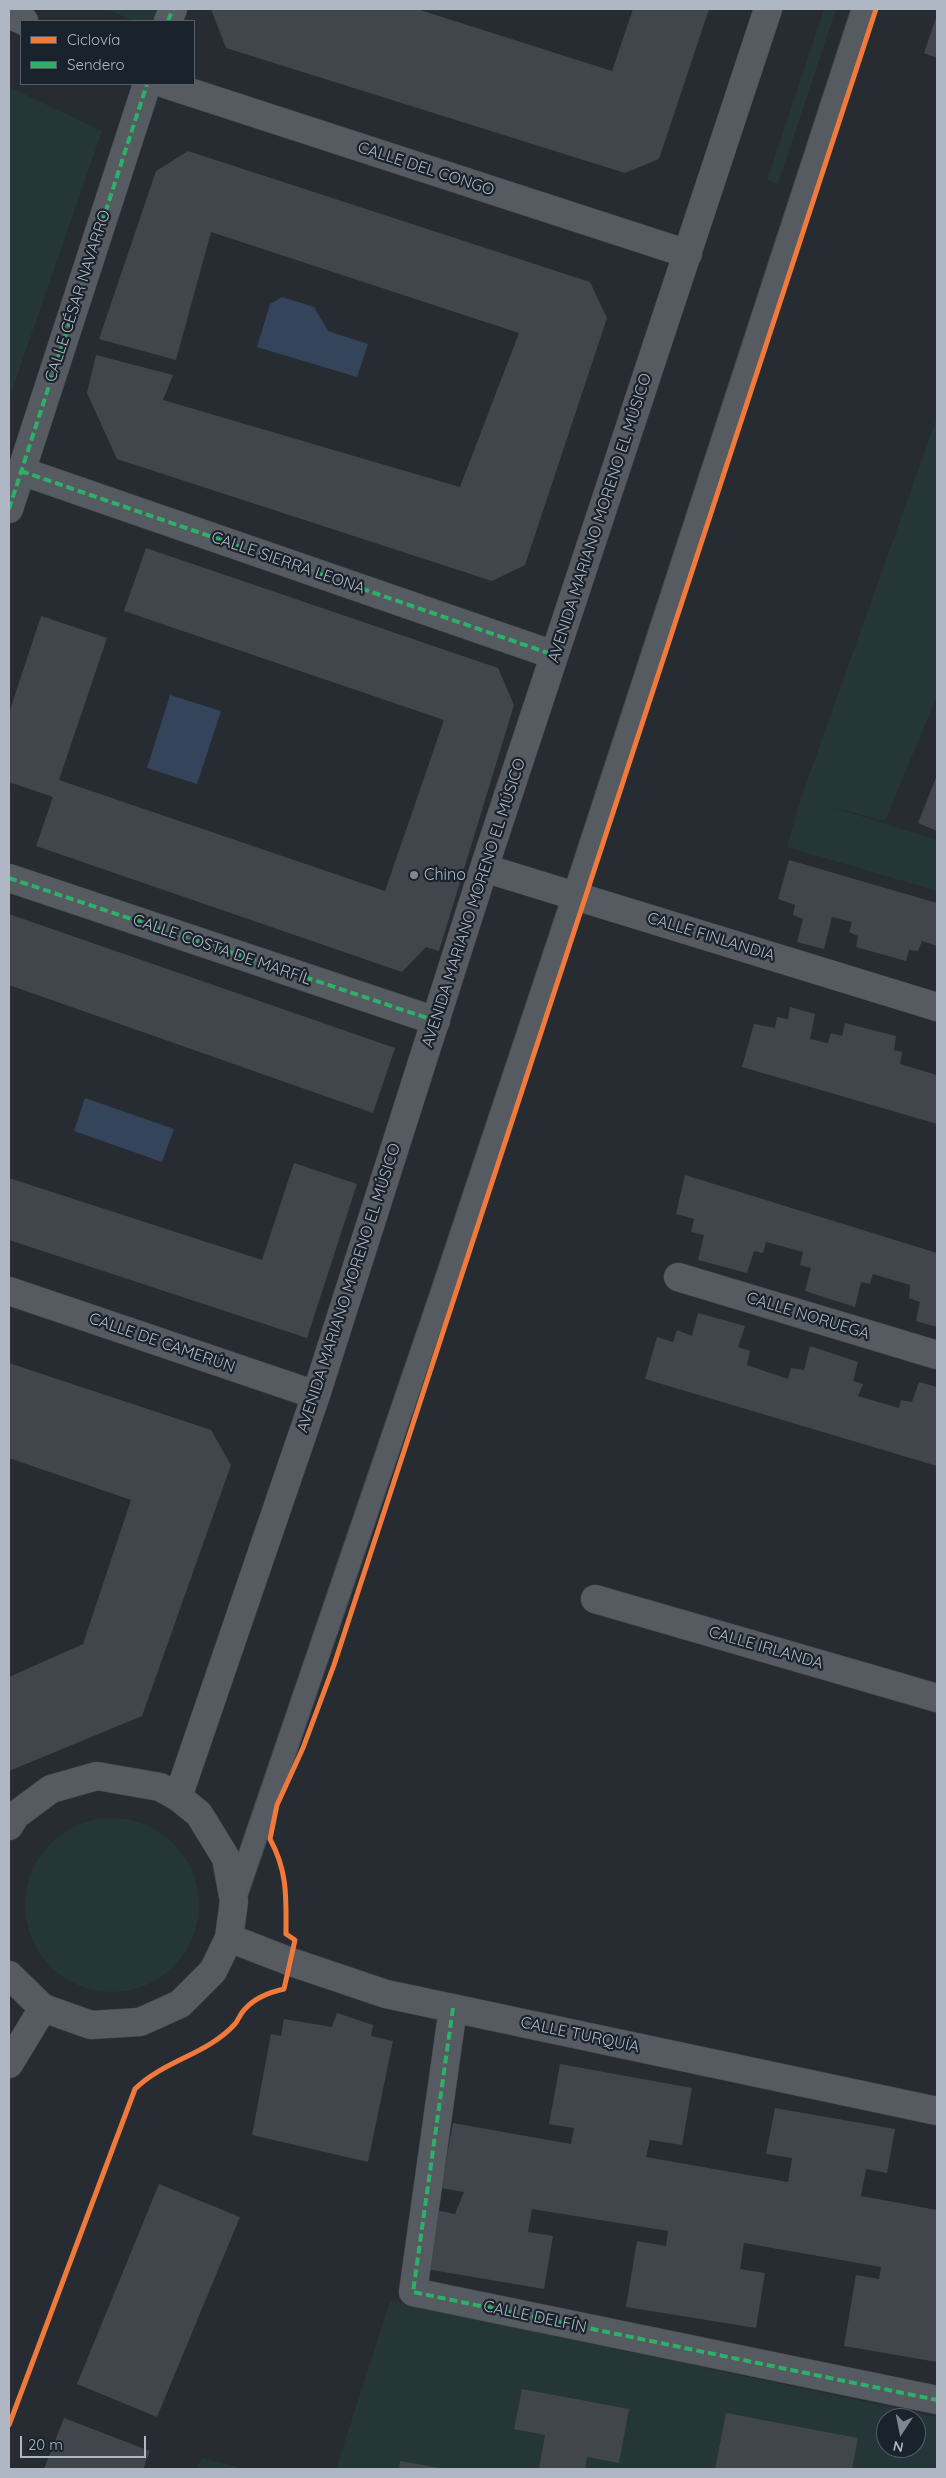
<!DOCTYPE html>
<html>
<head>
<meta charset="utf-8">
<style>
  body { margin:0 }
  #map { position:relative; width:946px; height:2478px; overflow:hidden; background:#262c32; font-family:Quicksand,sans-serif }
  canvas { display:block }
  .frame { position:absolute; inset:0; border:10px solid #afb7c4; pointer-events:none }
  .legend { position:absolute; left:20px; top:20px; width:175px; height:65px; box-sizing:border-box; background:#1a222c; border:1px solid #565e69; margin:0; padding:6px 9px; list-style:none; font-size:15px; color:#afb7c4 }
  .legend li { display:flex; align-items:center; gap:10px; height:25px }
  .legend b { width:25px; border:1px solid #565e69 }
  .north { position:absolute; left:876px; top:2408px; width:50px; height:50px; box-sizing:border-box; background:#1a222c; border:1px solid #565e69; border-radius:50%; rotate:191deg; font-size:14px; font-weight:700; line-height:20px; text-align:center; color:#afb7c4 }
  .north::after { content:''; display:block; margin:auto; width:18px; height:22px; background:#7f8691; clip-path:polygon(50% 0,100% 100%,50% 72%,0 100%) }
  .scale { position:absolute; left:20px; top:2436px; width:126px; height:22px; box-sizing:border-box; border:2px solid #afb7c4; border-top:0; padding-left:6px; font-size:15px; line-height:18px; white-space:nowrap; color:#afb7c4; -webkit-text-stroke:4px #1a222c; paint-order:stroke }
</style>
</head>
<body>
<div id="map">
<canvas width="946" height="2478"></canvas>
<div class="frame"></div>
<ul class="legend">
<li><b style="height:6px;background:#f17a3a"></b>Ciclovía</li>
<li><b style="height:6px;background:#2db169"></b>Sendero</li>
</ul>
<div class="north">N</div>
<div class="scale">20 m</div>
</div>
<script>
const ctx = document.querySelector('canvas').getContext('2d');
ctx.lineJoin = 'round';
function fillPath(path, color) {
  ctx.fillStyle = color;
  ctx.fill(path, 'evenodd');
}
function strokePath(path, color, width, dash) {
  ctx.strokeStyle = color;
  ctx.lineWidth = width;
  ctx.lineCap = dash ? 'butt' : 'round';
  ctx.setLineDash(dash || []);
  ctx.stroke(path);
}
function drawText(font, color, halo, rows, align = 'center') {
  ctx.font = font + ' Quicksand,sans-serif';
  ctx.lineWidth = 4.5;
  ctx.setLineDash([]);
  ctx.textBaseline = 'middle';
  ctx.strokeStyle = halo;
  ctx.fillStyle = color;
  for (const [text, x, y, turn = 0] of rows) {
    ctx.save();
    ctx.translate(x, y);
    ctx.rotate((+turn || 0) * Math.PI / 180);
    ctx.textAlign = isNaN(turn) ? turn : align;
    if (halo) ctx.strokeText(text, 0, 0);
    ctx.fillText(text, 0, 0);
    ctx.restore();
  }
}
const green = new Path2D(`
  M 106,9 L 157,9 L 153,21 L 135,21 Z
  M 824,9 L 836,9 L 778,184 L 767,180 Z
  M 9,87 L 102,131 L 9,399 Z
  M 937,417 L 937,696 L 885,821 L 825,805 L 937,840 L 937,891 L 787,847 L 801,798 Z
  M25 1905a87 87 0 1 1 174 0a87 87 0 1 1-174 0Z
  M 390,2301 L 937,2417 L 937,2469 L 336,2469 ZM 886,2418 L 916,2418 L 916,2448 L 886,2448 Z
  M 202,2458 L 245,2469 L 197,2469 Z`);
const water = new Path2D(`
  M 282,297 L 314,307 L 328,331 L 368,344 L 357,377 L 257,347 L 270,304 Z
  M 170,695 L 221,711 L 197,784 L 147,768 Z
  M 85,1098 L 174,1129 L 162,1162 L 74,1131 Z`);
const building = new Path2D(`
  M 211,9 L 417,9 L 612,71 L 633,9 L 709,9 L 659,159 L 625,173 L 226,48 Z
  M 937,15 L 937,58 L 924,53 Z
  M 188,151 L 590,282 L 607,318 L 525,565 L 492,581 L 117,459 L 87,393 L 96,355 L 173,375 L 163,400 L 460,487 L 519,333 L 211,232 L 176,360 L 99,339 L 156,171 Z
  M 146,548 L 498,668 L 514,705 L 439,951 L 426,947 L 402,972 L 36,846 L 53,797 L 9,782 L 9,713 L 41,616 L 107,638 L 59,780 L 385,891 L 444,720 L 124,611 Z
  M 937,775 L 937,831 L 918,823 Z
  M 789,860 L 937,903 L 937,946 L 922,941 L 918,951 L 909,950 L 906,961 L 856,947 L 858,936 L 849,932 L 852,922 L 832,917 L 824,949 L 797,942 L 803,919 L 793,915 L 795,905 L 778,899 Z
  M 9,914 L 395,1048 L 373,1113 L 9,985 Z
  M 790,1007 L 815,1014 L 810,1039 L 828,1043 L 831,1033 L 842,1036 L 845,1023 L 896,1036 L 894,1050 L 902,1052 L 900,1064 L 937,1075 L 937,1124 L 742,1067 L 754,1024 L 775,1028 L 777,1017 L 788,1019 Z
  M 294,1163 L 357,1184 L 307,1338 L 9,1240 L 9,1178 L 262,1260 Z
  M 685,1175 L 937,1253 L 937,1327 L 916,1321 L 920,1302 L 909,1298 L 910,1285 L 873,1274 L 870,1284 L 861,1282 L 855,1307 L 805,1291 L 811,1268 L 800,1265 L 803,1252 L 766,1242 L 763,1253 L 754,1251 L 747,1273 L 698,1260 L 704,1235 L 691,1232 L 694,1219 L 676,1214 Z
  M 698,1313 L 745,1326 L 738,1347 L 750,1351 L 747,1365 L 788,1379 L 791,1368 L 804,1370 L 810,1346 L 858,1362 L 853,1381 L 863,1384 L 858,1396 L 899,1408 L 901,1400 L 912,1402 L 919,1382 L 937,1387 L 937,1466 L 645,1379 L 657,1337 L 673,1342 L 677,1330 L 692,1336 Z
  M 9,1363 L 211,1430 L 231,1465 L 142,1716 L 9,1771 L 9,1677 L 83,1644 L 131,1500 L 9,1458 Z
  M 337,2013 L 373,2025 L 371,2036 L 393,2041 L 368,2162 L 252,2135 L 271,2034 L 281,2036 L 284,2019 L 332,2027 Z
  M 560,2064 L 692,2088 L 682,2145 L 650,2140 L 646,2157 L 788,2182 L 792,2158 L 766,2154 L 775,2108 L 895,2129 L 887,2173 L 866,2169 L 861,2196 L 937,2210 L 937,2362 L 844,2346 L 856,2275 L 879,2279 L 881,2267 L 744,2243 L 740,2269 L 765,2273 L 756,2328 L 626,2307 L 637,2241 L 666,2246 L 668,2231 L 532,2209 L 528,2232 L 553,2236 L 544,2289 L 426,2269 L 435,2210 L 455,2214 L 464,2192 L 441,2188 L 453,2123 L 571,2144 L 574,2128 L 549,2124 Z
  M 159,2184 L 240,2217 L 157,2417 L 77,2384 Z
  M 522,2389 L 629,2409 L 619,2463 L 587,2457 L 585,2469 L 539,2469 L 545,2435 L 514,2429 Z
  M 726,2413 L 858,2438 L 852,2469 L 715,2469 Z
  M 64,2418 L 150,2451 L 143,2469 L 44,2469 Z
  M 400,2461 L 440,2468 L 439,2469 L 399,2469 Z`);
const service = new Path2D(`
  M 234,1901 L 440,1298 L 574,895 L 863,9`);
const pedestrian = new Path2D(`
  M 168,21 L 173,9
  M 21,471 L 554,655
  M 9,509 L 147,84
  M 9,878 L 436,1021
  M 453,2008 L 413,2292 L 937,2400`);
const minor = new Path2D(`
  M 9,14 L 24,21
  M 165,84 L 688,254
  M 484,868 L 937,1007
  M 678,1277 L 937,1355
  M 9,1291 L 316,1395
  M 595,1599 L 937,1698
  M 178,1797 L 316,1395 L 484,868 L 768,9
  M 9,1826 L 16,1815 L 51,1789 L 97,1776 L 160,1787 L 178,1797 L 199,1814 L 226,1858 L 234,1901 L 229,1938 L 213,1971 L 180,2004 L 140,2022 L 91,2025 L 43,2008 L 9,1975
  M 229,1938 L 291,1962 L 386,1994 L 937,2111
  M 9,2064 L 43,2008`);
const quiet = new Path2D(`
  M 168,21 L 173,9
  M 21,471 L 554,655
  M 9,509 L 147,84
  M 9,878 L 436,1021
  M 453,2008 L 413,2292 L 937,2400`);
const cycleway = new Path2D(`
  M 9,2425 L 135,2089 C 163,2061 208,2054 235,2024 C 239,2019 241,2012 246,2008 C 255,1998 271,1992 284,1989 L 295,1940 L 286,1934 C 286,1898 288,1872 270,1839 L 277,1805 L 303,1748 L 334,1665 L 876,9`);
const markers = [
  [414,875,5,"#7f8691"]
];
const streetNames = [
  ["CALLE DEL CONGO",426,169,18],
  ["CALLE CÉSAR NAVARRO",78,296,-72],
  ["AVENIDA MARIANO MORENO EL MÚSICO",600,518,-72],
  ["CALLE SIERRA LEONA",288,563,19],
  ["AVENIDA MARIANO MORENO EL MÚSICO",474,903,-72],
  ["CALLE FINLANDIA",711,937,17],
  ["CALLE COSTA DE MARFÍL",222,950,19],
  ["AVENIDA MARIANO MORENO EL MÚSICO",349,1288,-72],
  ["CALLE NORUEGA",808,1316,17],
  ["CALLE DE CAMERÚN",162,1343,19],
  ["CALLE IRLANDA",766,1648,16],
  ["CALLE TURQUÍA",580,2035,12],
  ["CALLE DELFÍN",535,2317,12]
];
const poiNames = [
  ["Chino",424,875]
];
fillPath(green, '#243638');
fillPath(water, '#34445a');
fillPath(building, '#41464c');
strokePath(service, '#44484d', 24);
strokePath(pedestrian, '#44484d', 29);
strokePath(minor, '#44484d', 29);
strokePath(service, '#565a61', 22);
strokePath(pedestrian, '#565a61', 28);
strokePath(minor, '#565a61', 28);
strokePath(quiet, '#2db169', 4, [8, 4]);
strokePath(cycleway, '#f17a3a', 5);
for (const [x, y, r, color] of markers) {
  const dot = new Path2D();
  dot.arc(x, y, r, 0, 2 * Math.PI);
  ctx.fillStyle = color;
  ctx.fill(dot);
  strokePath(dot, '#1a222c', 2);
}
drawText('16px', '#afb7c4', '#1a222c', streetNames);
drawText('16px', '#afb7c4', '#1a222c', poiNames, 'left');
</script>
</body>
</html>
